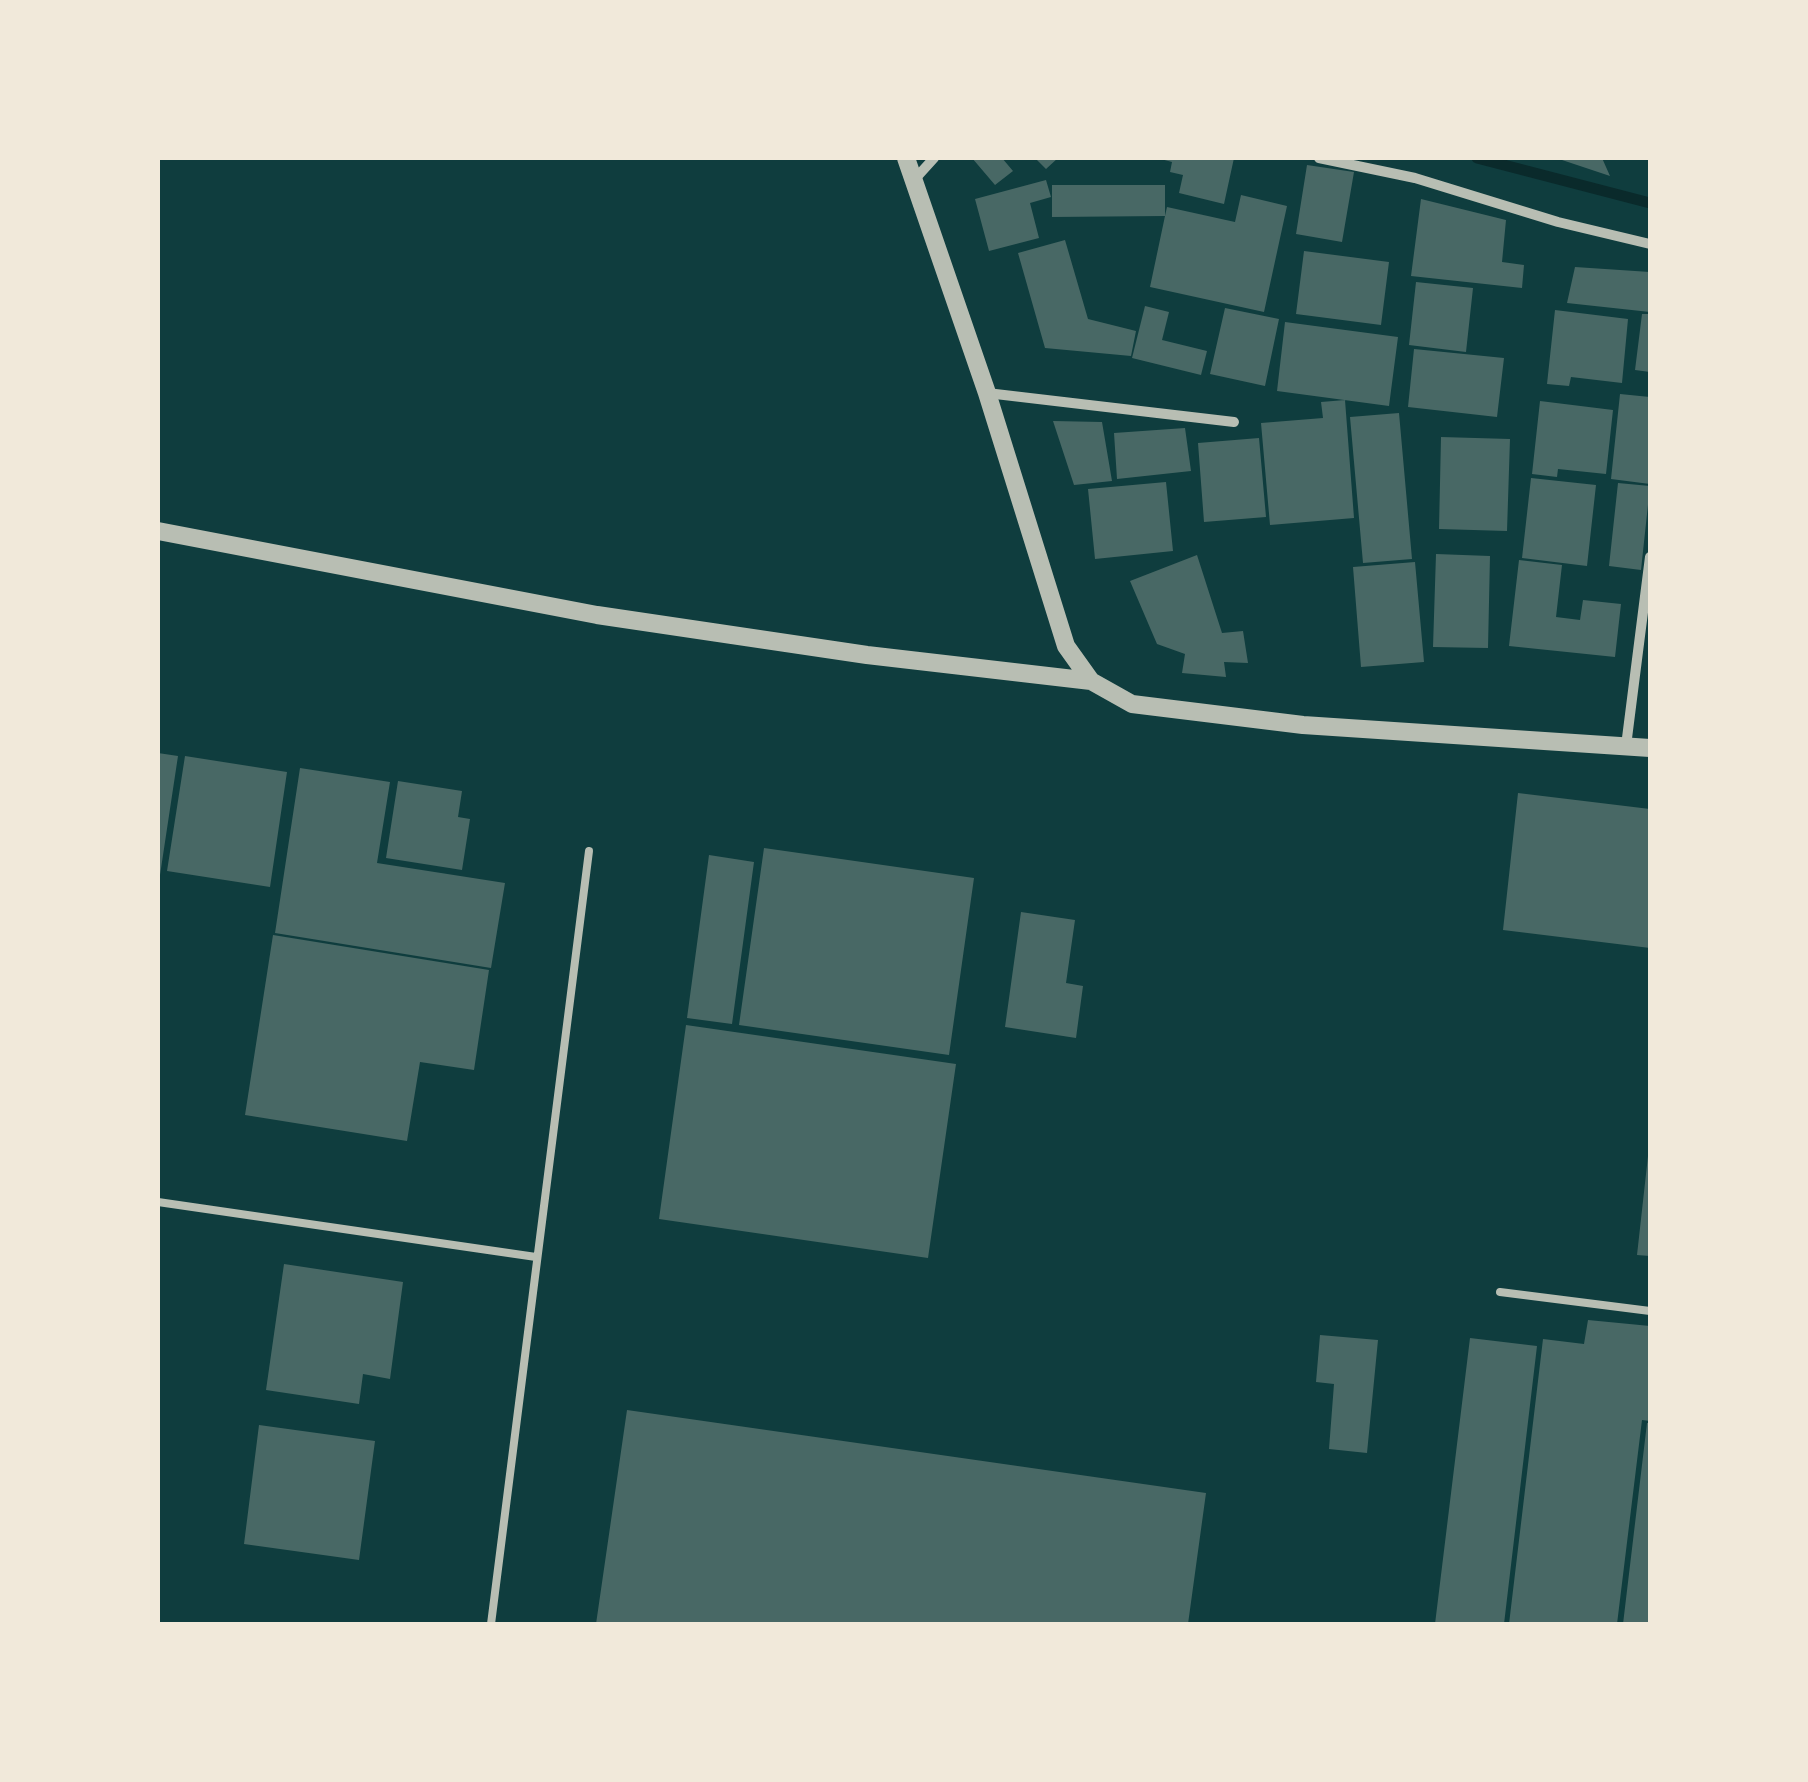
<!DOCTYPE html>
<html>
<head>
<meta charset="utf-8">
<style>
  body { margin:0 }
  #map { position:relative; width:1808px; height:1782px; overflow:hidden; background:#0f3d3e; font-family:"Libre Baskerville",serif }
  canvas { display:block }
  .frame { position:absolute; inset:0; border:160px solid #f1e9da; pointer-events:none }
</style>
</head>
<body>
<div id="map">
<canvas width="1808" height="1782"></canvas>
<div class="frame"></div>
</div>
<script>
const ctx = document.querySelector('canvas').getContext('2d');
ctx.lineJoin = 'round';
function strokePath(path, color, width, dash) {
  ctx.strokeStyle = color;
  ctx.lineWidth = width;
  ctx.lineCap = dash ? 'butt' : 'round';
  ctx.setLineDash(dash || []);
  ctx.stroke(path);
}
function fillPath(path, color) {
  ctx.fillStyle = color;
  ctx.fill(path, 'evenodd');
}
const stream = new Path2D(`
  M 1477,158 L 1650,203`);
const building = new Path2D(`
  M 972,158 L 1002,158 L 1013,171 L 995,185 Z
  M 1035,158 L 1058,158 L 1046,169 Z
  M 1157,158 L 1234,158 L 1224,204 L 1179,193 L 1183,175 L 1170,172 L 1172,162 Z
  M 1556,158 L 1602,158 L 1610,176 Z
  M 1307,165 L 1354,172 L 1342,242 L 1296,234 Z
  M 1046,180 L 1051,197 L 1030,203 L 1039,238 L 989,251 L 975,199 Z
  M 1052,185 L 1165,185 L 1165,216 L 1167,207 L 1235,222 L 1241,195 L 1287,206 L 1264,312 L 1150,287 L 1165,216 L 1052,217 Z
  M 1421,199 L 1506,220 L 1502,262 L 1524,265 L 1522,288 L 1411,276 Z
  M 1065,240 L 1088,319 L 1136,331 L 1131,356 L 1045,348 L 1018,253 Z
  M 1304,251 L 1389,262 L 1381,325 L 1296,314 Z
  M 1575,267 L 1650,272 L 1650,312 L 1567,303 Z
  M 1416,282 L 1473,288 L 1466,352 L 1409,345 Z
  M 1145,306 L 1169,312 L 1162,340 L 1207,351 L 1201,375 L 1132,358 Z
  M 1225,308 L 1279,319 L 1265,386 L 1210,374 Z
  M 1555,310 L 1628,319 L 1622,383 L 1571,377 L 1569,386 L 1547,384 Z
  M 1642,314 L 1650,314 L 1650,372 L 1635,370 Z
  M 1285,322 L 1398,337 L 1389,406 L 1277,391 Z
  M 1414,349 L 1504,358 L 1497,417 L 1408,407 Z
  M 1620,394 L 1650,397 L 1650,484 L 1611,479 Z
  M 1345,400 L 1354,518 L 1270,525 L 1261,423 L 1323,418 L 1321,402 Z
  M 1540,401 L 1613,410 L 1606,474 L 1558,469 L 1557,477 L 1532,474 Z
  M 1399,413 L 1412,559 L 1363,563 L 1350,417 Z
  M 1053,421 L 1102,422 L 1112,481 L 1074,485 Z
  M 1185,428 L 1191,471 L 1117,479 L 1114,433 Z
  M 1441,437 L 1510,439 L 1507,531 L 1439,529 Z
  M 1259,438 L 1266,517 L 1204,522 L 1198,443 Z
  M 1531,478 L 1596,485 L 1587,566 L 1522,558 Z
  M 1166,482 L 1173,551 L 1095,559 L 1088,489 Z
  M 1618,483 L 1650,486 L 1641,570 L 1609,566 Z
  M 1436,554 L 1490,556 L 1488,648 L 1433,647 Z
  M 1197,555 L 1222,633 L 1243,631 L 1248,663 L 1224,662 L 1226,677 L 1182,673 L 1185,654 L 1157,644 L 1130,581 Z
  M 1519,560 L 1562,565 L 1556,617 L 1580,620 L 1583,600 L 1621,604 L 1615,657 L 1509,646 Z
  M 1415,562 L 1424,662 L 1361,667 L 1353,567 Z
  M 158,753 L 178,756 L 160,875 L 158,874 Z
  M 185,756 L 287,772 L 270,887 L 167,871 Z
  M 300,768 L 390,782 L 377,863 L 505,883 L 491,968 L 275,933 Z
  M 398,781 L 462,791 L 458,817 L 470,819 L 462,870 L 386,858 Z
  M 1518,793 L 1650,809 L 1650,948 L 1503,930 Z
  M 764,848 L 974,878 L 949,1055 L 739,1025 Z
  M 709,855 L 754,862 L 732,1024 L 687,1018 Z
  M 1021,912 L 1075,920 L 1066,983 L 1083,986 L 1076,1038 L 1005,1027 Z
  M 273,935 L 489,970 L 474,1070 L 420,1062 L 407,1141 L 245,1115 Z
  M 686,1025 L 956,1064 L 928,1258 L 659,1219 Z
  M 1648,1156 L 1650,1156 L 1650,1256 L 1637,1255 Z
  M 284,1264 L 403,1282 L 390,1379 L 363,1374 L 359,1404 L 266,1390 Z
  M 1588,1320 L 1650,1326 L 1650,1421 L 1642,1420 L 1617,1624 L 1509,1624 L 1543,1339 L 1584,1344 Z
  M 1320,1335 L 1378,1340 L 1367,1453 L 1329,1449 L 1334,1384 L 1316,1382 Z
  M 1470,1338 L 1537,1346 L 1504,1624 L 1435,1624 Z
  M 627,1410 L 1206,1493 L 1188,1624 L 596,1624 Z
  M 1647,1423 L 1650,1423 L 1650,1624 L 1623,1624 Z
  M 259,1425 L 375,1441 L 359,1560 L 244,1544 Z`);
const service = new Path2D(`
  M 158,1202 L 536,1257
  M 1500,1292 L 1650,1311
  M 491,1624 L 589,851`);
const minor = new Path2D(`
  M 1319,158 L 1415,178 L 1558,222 L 1650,244
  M 915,179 L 934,158
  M 987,393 L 1234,422
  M 1626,746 L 1650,557`);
const tertiary = new Path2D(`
  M 906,158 L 987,393 L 1066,646 L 1091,681
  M 158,531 L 597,615 L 867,655 L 1091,681 L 1132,704 L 1303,725 L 1650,748`);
strokePath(stream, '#0a2a2b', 11);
fillPath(building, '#486865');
strokePath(service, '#b8beb3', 8);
strokePath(minor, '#b8beb3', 10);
strokePath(tertiary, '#b8beb3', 18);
</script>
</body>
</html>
